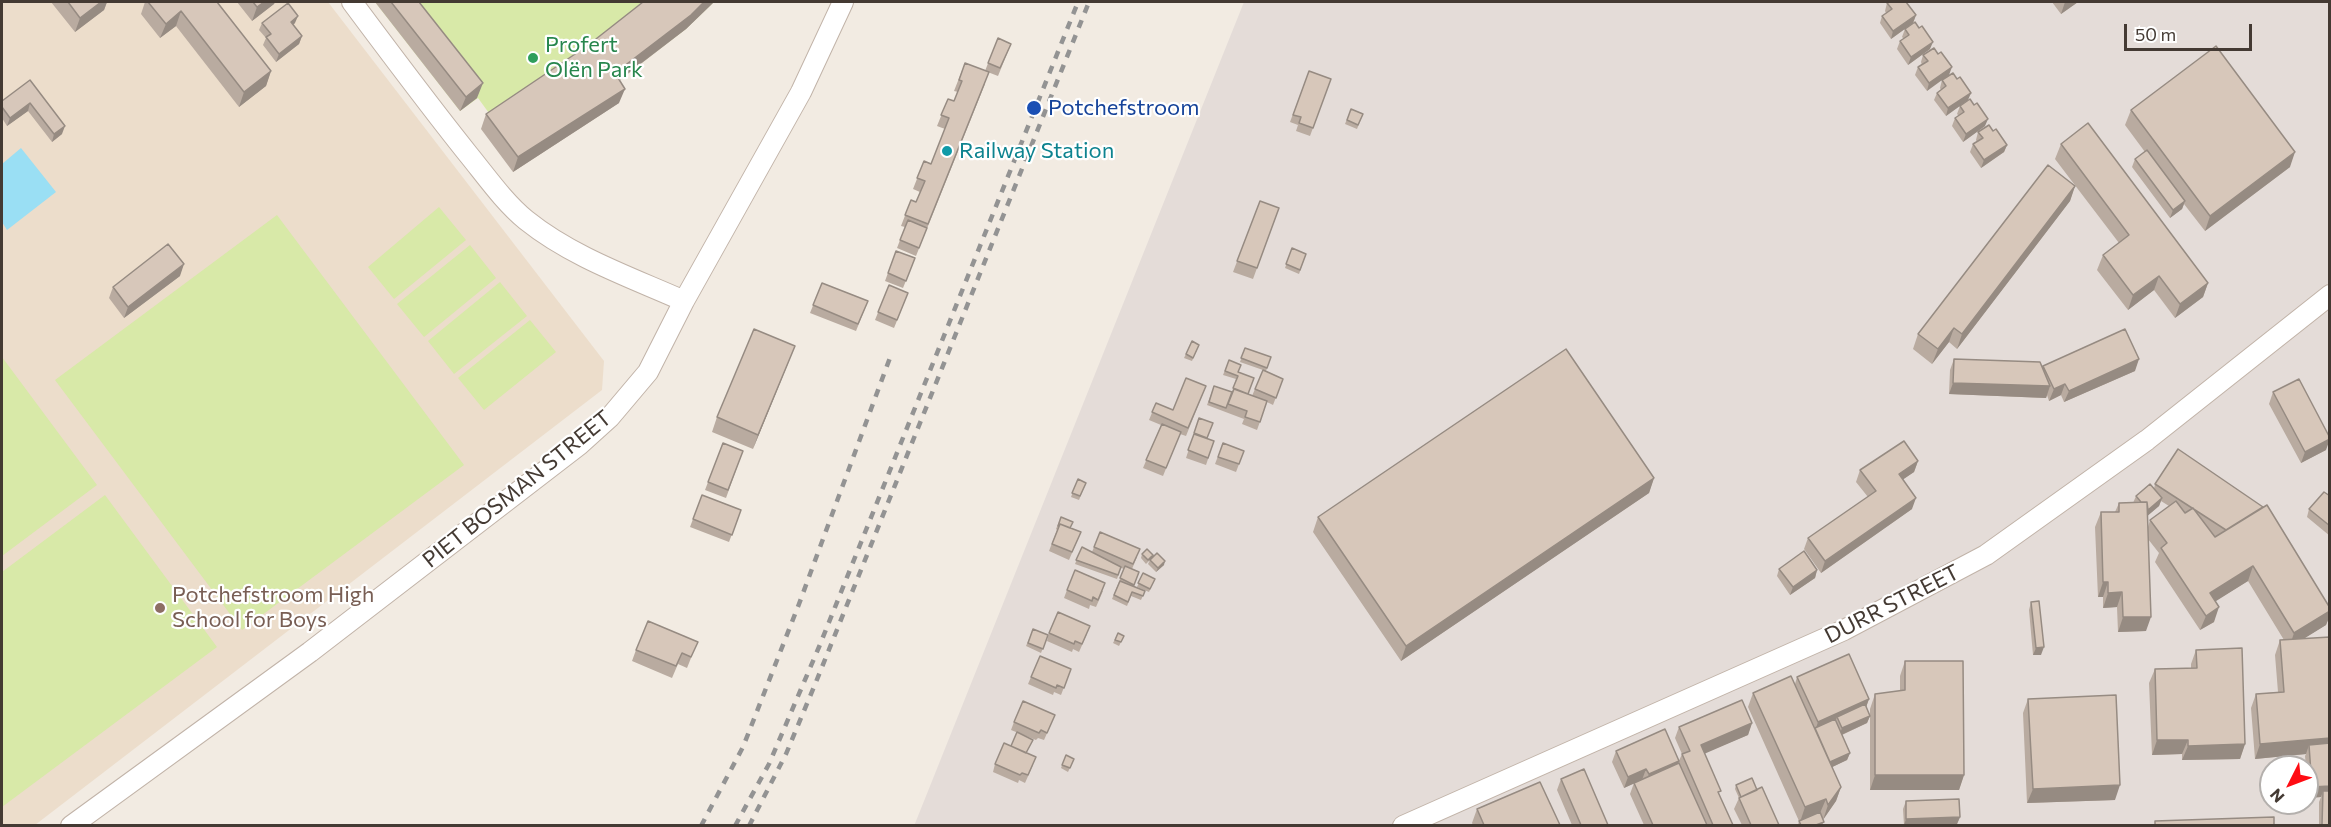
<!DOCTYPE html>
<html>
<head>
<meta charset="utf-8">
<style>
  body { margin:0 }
  #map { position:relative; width:2331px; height:827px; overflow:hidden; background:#f2ebe2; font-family:Commissioner,sans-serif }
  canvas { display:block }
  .frame { position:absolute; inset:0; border:3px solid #443a33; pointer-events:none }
  .north { position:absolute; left:2259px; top:755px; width:60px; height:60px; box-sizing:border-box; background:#fff; border:2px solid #b4b0ad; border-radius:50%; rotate:228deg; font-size:16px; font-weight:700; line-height:24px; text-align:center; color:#443a33 }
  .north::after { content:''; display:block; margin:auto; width:21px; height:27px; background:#ff0c13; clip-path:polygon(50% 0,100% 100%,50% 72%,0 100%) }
  .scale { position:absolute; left:2124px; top:24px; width:128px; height:27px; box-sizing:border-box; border:3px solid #443a33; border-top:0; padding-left:8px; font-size:18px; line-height:21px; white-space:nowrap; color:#443a33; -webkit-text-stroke:4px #fff; paint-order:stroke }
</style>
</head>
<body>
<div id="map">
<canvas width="2331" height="827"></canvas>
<div class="frame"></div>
<div class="north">N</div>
<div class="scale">50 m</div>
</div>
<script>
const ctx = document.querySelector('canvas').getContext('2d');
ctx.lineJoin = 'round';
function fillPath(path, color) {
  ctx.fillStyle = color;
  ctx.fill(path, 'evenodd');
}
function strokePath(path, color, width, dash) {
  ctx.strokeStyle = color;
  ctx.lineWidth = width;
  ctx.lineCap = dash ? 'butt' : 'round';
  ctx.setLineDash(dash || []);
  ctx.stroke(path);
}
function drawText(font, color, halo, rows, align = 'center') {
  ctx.font = font + ' Commissioner,sans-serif';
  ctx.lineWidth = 4.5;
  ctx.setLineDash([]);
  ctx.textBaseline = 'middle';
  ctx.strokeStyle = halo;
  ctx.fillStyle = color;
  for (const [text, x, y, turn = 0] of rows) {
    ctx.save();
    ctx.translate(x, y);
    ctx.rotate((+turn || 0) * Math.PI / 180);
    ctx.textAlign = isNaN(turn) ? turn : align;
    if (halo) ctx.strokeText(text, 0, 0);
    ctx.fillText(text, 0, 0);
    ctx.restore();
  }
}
const industrial = new Path2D(`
  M 1244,2 L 2329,2 L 2329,825 L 914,826 ZM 2271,767 L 2307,767 L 2307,803 L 2271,803 Z`);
const education = new Path2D(`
  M 2,2 L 328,2 L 604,361 L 602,390 L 35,825 L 2,826 Z`);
const green = new Path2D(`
  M 375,2 L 714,2 L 686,29 L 610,87 L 494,120 L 478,98 L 460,111 Z
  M 439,207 L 466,240 L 394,299 L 368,267 Z
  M 277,215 L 464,465 L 242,630 L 55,380 Z
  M 470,245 L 496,278 L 424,337 L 397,304 Z
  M 500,282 L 527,316 L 454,374 L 428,341 Z
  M 530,320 L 556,352 L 484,410 L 458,378 Z
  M 2,357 L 97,485 L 2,556 Z
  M 105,495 L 217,647 L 2,807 L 2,572 Z`);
const water = new Path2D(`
  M 21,148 L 56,192 L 7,230 L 2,222 L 2,164 Z`);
const tertiary = new Path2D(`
  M 352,2 C 390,53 428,104 468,154 C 486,176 504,202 526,220 C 572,257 630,277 684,301
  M 71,826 L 310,652 L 579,445 L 610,417 L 648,372 L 684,301 L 801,92 L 843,2
  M 1403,826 L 1844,630 L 1986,555 L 2147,440 L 2330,295`);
const rail = new Path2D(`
  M 701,826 L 743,747 L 799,604 L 891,355
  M 735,826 L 769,764 L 819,647 L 1078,2
  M 749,826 L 786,754 L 816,682 L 1089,2`);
const wall = new Path2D(`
  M 51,2 L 107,2 L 104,10 L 75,32 Z
  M 145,2 L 217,2 L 271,71 L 266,86 L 239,107 L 176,26 L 160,38 L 141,14 Z
  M 237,2 L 275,2 L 274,4 L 252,21 Z
  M 375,2 L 419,2 L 477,98 L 460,111 Z
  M 643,2 L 714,2 L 686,29 L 620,80 L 619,103 L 513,172 L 481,129 L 486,114 L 587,46 Z
  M 2052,2 L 2078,2 L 2061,14 Z
  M 1887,3 L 1916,15 L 1913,23 L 1891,39 L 1880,23 L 1882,16 L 1886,13 L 1885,11 Z
  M 262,23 L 295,23 L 293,25 L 302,36 L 299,44 L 276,62 L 263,45 L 266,38 L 259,30 Z
  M 1905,29 L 1930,49 L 1908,65 L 1897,49 L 1900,41 L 1904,39 L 1902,37 Z
  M 998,38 L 1011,44 L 998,76 L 985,71 Z
  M 1938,54 L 1952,67 L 1927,91 L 1915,75 L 1918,67 L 1922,65 L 1921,62 L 1923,55 Z
  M 965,63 L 985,84 L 916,256 L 897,248 L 905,227 L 901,226 L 911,200 L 916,202 L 920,192 L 913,189 L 924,161 L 931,164 L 945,129 L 937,126 L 948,99 L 954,101 L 958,92 L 954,91 Z
  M 1309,71 L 1331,79 L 1310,136 L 1296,131 L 1298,125 L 1290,122 Z
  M 30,80 L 62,134 L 52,142 L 28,111 L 7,126 L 2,118 L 2,101 Z
  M 1942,80 L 1968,100 L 1946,116 L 1934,100 L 1937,93 L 1941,90 L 1940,88 Z
  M 1974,105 L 1985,126 L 1963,142 L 1952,126 L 1955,118 L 1959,116 L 1957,114 L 1960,106 Z
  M 1351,109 L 1363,114 L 1357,129 L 1345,124 Z
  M 2131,110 L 2290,167 L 2205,231 L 2184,204 L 2182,209 L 2170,218 L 2132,167 L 2135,159 L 2145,152 L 2125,125 Z
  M 1993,131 L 2007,145 L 2004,152 L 1981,168 L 1970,152 L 1973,144 L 1977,142 L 1976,140 L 1978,132 Z
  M 2061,144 L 2208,283 L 2203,297 L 2175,318 L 2154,290 L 2128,310 L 2097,270 L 2103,255 L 2119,243 L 2055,159 Z
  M 2075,186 L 2070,201 L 1957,349 L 1949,342 L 1932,364 L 1913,349 L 1918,334 Z
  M 1260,201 L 1279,208 L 1253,279 L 1233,272 Z
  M 1292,248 L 1306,254 L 1299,274 L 1285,268 Z
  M 896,251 L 915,258 L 903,288 L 885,281 Z
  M 180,276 L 124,318 L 109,298 L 113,287 Z
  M 822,283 L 868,301 L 856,331 L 810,313 Z
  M 889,285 L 905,301 L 894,328 L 875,320 Z
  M 1192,341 L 1199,345 L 1192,361 L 1184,358 Z
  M 1245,348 L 1271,357 L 1266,371 L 1283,379 L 1273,405 L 1267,402 L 1257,430 L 1242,424 L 1244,419 L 1207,405 L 1214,386 L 1232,392 L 1236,379 L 1223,375 L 1229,360 L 1238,372 L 1248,394 L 1252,396 L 1263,370 L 1240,362 Z
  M 1954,359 L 2042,368 L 2043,366 L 2135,371 L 2064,402 L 2061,395 L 2049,401 L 2047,395 L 2046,398 L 1949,394 L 1950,370 Z
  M 789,361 L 753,449 L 712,432 L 717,417 Z
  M 1206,386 L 1186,436 L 1180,434 L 1163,476 L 1143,468 L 1161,425 L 1149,420 L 1156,403 L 1173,410 Z
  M 2273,392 L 2326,450 L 2301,463 L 2269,404 Z
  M 1199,418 L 1213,423 L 1207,439 L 1214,441 L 1206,465 L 1186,458 Z
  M 723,443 L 743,451 L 726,498 L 705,490 Z
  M 1223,443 L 1244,451 L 1236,472 L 1215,464 Z
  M 2178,449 L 2330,608 L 2330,615 L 2326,625 L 2304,638 L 2330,825 L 2319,825 L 2319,802 L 2321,797 L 2308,798 L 2307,767 L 2306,767 L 2305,756 L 2306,754 L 2255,759 L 2251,708 L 2256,694 L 2278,692 L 2275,655 L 2280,640 L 2284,640 L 2248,581 L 2215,601 L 2214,622 L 2200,630 L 2155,562 L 2159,553 L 2148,539 L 2146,631 L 2118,632 L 2117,607 L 2103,608 L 2103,597 L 2098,597 L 2095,527 L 2101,512 L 2115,512 L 2119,503 L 2133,503 L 2136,496 L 2154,489 L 2155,484 ZM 2161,501 L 2169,506 L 2150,520 L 2148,527 L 2147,516 L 2159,506 Z
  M 1918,461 L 1914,472 L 1903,479 L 1912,509 L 1821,573 L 1804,549 L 1808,538 L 1868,497 L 1856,482 L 1860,470 Z
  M 1654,478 L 1649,493 L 1401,661 L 1313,532 L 1318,517 Z
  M 1078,479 L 1086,483 L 1079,500 L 1071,497 Z
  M 702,495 L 741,510 L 729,542 L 690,527 Z
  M 2330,496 L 2330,536 L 2307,517 L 2309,509 Z
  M 1061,517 L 1071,528 L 1081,532 L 1069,560 L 1049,551 L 1057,530 L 1056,529 Z
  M 1100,532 L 1137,557 L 1132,569 L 1139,572 L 1134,586 L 1145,591 L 1141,600 L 1131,596 L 1127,606 L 1112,599 L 1124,569 L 1121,568 L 1117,579 L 1075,564 L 1082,547 L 1092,552 Z
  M 1142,554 L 1164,565 L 1156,572 L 1148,564 L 1150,560 L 1146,564 L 1141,558 Z
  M 1779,569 L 1817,570 L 1815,578 L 1790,595 L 1777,576 Z
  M 1143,573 L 1155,579 L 1149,592 L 1137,587 Z
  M 1067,590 L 1103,591 L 1096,607 L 1090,605 L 1089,609 L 1064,598 Z
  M 2031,602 L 2041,655 L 2033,655 L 2029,610 Z
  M 1033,629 L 1048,635 L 1041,653 L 1026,646 Z
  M 1049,633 L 1087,634 L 1079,652 L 1073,649 L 1072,652 L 1047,641 Z
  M 1118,633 L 1124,636 L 1119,646 L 1113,643 Z
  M 636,650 L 693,653 L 687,668 L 678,664 L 672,678 L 632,661 Z
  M 2196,650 L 2245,744 L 2240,759 L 2182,760 L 2182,754 L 2152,755 L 2149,683 L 2155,669 L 2191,668 L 2191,664 Z
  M 1905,661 L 1964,775 L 1959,790 L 1870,790 L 1870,716 L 1867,723 L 1842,735 L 1850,753 L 1847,760 L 1832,767 L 1841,787 L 1836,801 L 1823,819 L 1823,825 L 1798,825 L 1799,821 L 1748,707 L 1753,693 L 1795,684 L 1797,677 L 1869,699 L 1866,707 L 1870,715 L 1870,709 L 1875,694 L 1900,691 L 1900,676 Z
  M 1071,669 L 1061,695 L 1054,692 L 1053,695 L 1028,684 L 1031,677 Z
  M 2028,699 L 2115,800 L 2027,803 L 2023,713 Z
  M 1014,722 L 1052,722 L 1044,740 L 1038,738 L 1036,740 L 1011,730 Z
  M 1752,723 L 1748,735 L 1704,753 L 1719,795 L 1733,825 L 1644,825 L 1630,794 L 1634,783 L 1624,788 L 1612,762 L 1616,751 L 1678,763 L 1682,754 L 1675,738 L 1679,727 Z
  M 1027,753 L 1033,765 L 1025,783 L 1019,780 L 1018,783 L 993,772 L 995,764 Z
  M 1066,755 L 1074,759 L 1068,772 L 1061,768 Z
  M 1561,779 L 1608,825 L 1572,825 L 1557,790 Z
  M 1736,785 L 1757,790 L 1779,825 L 1742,825 L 1734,809 L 1739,798 L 1735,789 Z
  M 1906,801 L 1960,817 L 1957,824 L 1904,825 L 1903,809 Z
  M 1477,809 L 1560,825 L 1473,825 L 1472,823 Z`);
const shadedWall = new Path2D(`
  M 101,2 L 107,2 L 104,10 L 75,32 L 80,18 Z
  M 264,2 L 275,2 L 274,4 L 252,21 L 257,7 Z
  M 704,2 L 714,2 L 686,29 L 610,87 L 615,73 Z
  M 2065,2 L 2078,2 L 2061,14 Z
  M 181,11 L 176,26 L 160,38 L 166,24 Z
  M 1916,15 L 1913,23 L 1891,39 L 1893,31 Z
  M 298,16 L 295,23 L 288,29 L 291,22 Z
  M 302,36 L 299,44 L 276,62 L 279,54 Z
  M 1933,42 L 1930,49 L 1908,65 L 1911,57 Z
  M 1952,67 L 1949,75 L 1927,91 L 1929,83 Z
  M 271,71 L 266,86 L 239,107 L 244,92 Z
  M 483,83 L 477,98 L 460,111 L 466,97 Z
  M 625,89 L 619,103 L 513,172 L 518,157 Z
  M 1971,93 L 1968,100 L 1946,116 L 1948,108 Z
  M 30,103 L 28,111 L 7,126 L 10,118 Z
  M 1988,119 L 1985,126 L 1963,142 L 1966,134 Z
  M 65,126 L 62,134 L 52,142 L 54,134 Z
  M 2007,145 L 2004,152 L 1981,168 L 1984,160 Z
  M 2295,152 L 2290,167 L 2205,231 L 2210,216 Z
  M 2075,186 L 2070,201 L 1957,349 L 1962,334 Z
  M 2185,201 L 2182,209 L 2170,218 L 2173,210 Z
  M 184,264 L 180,276 L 124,318 L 128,307 Z
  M 2159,276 L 2154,290 L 2128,310 L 2133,295 Z
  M 2208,283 L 2203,297 L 2175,318 L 2180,304 Z
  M 1954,328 L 1949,342 L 1932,364 L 1938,349 Z
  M 795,346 L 789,361 L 753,449 L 758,435 Z
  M 2139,359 L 2135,371 L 2064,402 L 2069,391 Z
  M 1953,383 L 2050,386 L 2046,398 L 1949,394 Z
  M 2065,384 L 2061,395 L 2049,401 L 2054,389 Z
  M 2330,439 L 2326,450 L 2301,463 L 2305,452 Z
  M 1918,461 L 1914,472 L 1895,485 L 1899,474 Z
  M 1654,478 L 1649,493 L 1401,661 L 1406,646 Z
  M 1916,498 L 1912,509 L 1821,573 L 1825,561 Z
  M 2162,498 L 2159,506 L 2145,518 L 2148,510 Z
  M 1165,561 L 1164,565 L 1156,572 L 1158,568 Z
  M 2253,566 L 2248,581 L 2205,608 L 2210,593 Z
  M 1817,570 L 1815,578 L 1790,595 L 1793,587 Z
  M 2103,582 L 2108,582 L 2103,597 L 2098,597 Z
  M 2122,592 L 2117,607 L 2103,608 L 2108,593 Z
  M 2219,607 L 2214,622 L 2200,630 L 2206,616 Z
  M 2330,611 L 2330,615 L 2326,625 L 2289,648 L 2294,633 Z
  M 2123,617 L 2151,617 L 2146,631 L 2118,632 Z
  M 2044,647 L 2041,655 L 2033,655 L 2036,648 Z
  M 1869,699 L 1865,710 L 1837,717 L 1834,725 L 1814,734 L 1818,722 Z
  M 1870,716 L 1867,723 L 1839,736 L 1842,728 Z
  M 1752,723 L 1748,735 L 1697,757 L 1701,745 Z
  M 2330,738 L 2330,752 L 2309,745 L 2306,754 L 2255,759 L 2260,744 Z
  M 2157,740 L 2188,740 L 2182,754 L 2152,755 Z
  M 2245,744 L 2240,759 L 2182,760 L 2188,746 Z
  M 1850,753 L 1847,760 L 1824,771 L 1827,763 Z
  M 1679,761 L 1675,772 L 1645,785 L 1649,774 Z
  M 1646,769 L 1642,780 L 1624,788 L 1628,777 Z
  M 1875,775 L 1964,775 L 1959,790 L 1870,790 Z
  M 2120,785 L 2115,800 L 2027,803 L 2033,789 Z
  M 2330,786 L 2330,797 L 2323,791 L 2321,797 L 2308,798 L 2312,787 Z
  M 1841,787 L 1836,801 L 1823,820 L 1828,805 Z
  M 1826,799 L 1820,813 L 1800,822 L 1805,807 Z
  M 1960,817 L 1957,824 L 1904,825 L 1906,819 Z`);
const building = new Path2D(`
  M 68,2 L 101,2 L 80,18 Z
  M 148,2 L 217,2 L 271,71 L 244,92 L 181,11 L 166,24 Z
  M 253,2 L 264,2 L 257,7 Z
  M 391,2 L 419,2 L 483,83 L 466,97 Z
  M 643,2 L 704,2 L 691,15 L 615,73 L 625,89 L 518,157 L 486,114 L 587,46 Z
  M 1890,2 L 1906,2 L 1916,15 L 1893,31 L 1882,16 L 1892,9 L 1887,3 Z
  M 288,3 L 298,16 L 291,22 L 302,36 L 279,54 L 266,37 L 271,34 L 262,23 Z
  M 1915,22 L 1919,28 L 1922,26 L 1933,42 L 1911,57 L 1900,41 L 1909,35 L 1905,29 Z
  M 998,38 L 1011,44 L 1000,68 L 988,63 Z
  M 2216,46 L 2295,152 L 2210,216 L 2131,110 Z
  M 1934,48 L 1938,54 L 1941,52 L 1952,67 L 1929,83 L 1918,67 L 1928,61 L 1923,55 Z
  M 965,63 L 989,72 L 928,224 L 905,215 L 911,200 L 916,202 L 925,181 L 917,178 L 924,161 L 931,164 L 949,118 L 941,115 L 948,99 L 954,101 L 962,81 L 959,80 Z
  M 1309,71 L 1331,79 L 1313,128 L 1299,123 L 1301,117 L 1293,115 Z
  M 1953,73 L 1957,79 L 1960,77 L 1971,93 L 1948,108 L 1937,93 L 1946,86 L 1942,80 Z
  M 30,80 L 65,126 L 54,134 L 30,103 L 10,118 L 2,107 L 2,101 Z
  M 1970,99 L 1974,105 L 1977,103 L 1988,119 L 1966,134 L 1955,118 L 1964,112 L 1960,106 Z
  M 1351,109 L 1363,114 L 1358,125 L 1347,120 Z
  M 2088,123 L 2208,283 L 2180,304 L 2159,276 L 2133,295 L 2103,255 L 2129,235 L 2061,144 Z
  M 1989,125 L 1993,131 L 1996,129 L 2007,145 L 1984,160 L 1973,144 L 1983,138 L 1978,132 Z
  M 2147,150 L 2185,201 L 2173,210 L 2135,159 Z
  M 2048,165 L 2075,186 L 1962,334 L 1954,328 L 1938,349 L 1918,334 Z
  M 1260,201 L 1279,208 L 1257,268 L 1237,261 Z
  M 908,220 L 927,228 L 919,248 L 900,240 Z
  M 168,244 L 184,264 L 128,307 L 113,287 Z
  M 1292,248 L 1306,254 L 1300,270 L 1286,264 Z
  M 896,251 L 915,258 L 906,281 L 888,273 Z
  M 822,283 L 868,301 L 858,324 L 813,305 Z
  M 889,285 L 908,293 L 897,320 L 878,312 Z
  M 754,329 L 795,346 L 758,435 L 717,417 Z
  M 2125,329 L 2139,359 L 2069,391 L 2065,384 L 2054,389 L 2043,366 Z
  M 1192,341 L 1199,345 L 1193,358 L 1186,354 Z
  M 1245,348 L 1271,357 L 1267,368 L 1241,358 Z
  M 1566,349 L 1654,478 L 1406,646 L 1318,517 Z
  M 1954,359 L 2040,362 L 2050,386 L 1953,383 Z
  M 1229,360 L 1241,365 L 1238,372 L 1254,378 L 1248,394 L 1233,388 L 1238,376 L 1225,371 Z
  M 1263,370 L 1283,379 L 1276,398 L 1255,389 Z
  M 1186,378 L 1206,386 L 1188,428 L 1152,412 L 1156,403 L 1173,410 Z
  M 2299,379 L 2330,438 L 2330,439 L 2305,452 L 2273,392 Z
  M 1214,386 L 1232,392 L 1226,408 L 1209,402 Z
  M 1234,389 L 1267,401 L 1260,422 L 1245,417 L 1247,411 L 1228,404 Z
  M 1199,418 L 1213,423 L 1207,438 L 1194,433 Z
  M 1162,424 L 1181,432 L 1166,468 L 1146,460 Z
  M 1194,434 L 1214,441 L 1208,458 L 1188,450 Z
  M 1904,441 L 1918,461 L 1899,474 L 1916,498 L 1825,561 L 1808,538 L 1876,491 L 1860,470 Z
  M 723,443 L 743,451 L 728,490 L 708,482 Z
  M 1223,443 L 1244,451 L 1239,464 L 1218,457 Z
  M 2178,449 L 2263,507 L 2226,530 L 2155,484 Z
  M 1078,479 L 1086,483 L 1080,496 L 1072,493 Z
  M 2150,484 L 2162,498 L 2148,510 L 2147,502 L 2141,502 L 2136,496 Z
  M 2324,492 L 2330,496 L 2330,526 L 2309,509 Z
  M 702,495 L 741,510 L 732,535 L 693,519 Z
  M 2176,501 L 2185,513 L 2193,508 L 2215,537 L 2267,505 L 2330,608 L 2330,611 L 2294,633 L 2253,566 L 2210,593 L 2219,607 L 2206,616 L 2161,548 L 2167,543 L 2150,520 Z
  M 2147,502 L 2151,617 L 2123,617 L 2122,592 L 2108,593 L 2108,582 L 2103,582 L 2101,512 L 2119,512 L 2119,503 Z
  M 1061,517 L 1073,522 L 1070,528 L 1060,524 L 1059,526 L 1058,526 Z
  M 1060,524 L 1081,532 L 1072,552 L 1052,544 Z
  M 1100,532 L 1140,549 L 1133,564 L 1094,547 Z
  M 1082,547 L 1121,567 L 1118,575 L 1076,560 Z
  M 1147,549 L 1153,555 L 1148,560 L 1142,554 Z
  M 1804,551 L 1817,570 L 1793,587 L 1779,569 Z
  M 1157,553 L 1165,561 L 1158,568 L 1150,560 Z
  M 1125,566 L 1139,572 L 1134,585 L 1120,578 Z
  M 1075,570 L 1105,583 L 1098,600 L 1093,597 L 1092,601 L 1067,590 Z
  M 1143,573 L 1155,579 L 1150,589 L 1138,583 Z
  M 1120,581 L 1145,591 L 1143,596 L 1132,592 L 1128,602 L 1114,595 Z
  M 2039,601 L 2044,647 L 2036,648 L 2031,602 Z
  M 1058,612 L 1090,626 L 1082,644 L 1075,641 L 1074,644 L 1049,633 Z
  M 648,621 L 698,642 L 691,657 L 682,653 L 676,666 L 636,650 Z
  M 1033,629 L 1048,635 L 1043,649 L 1028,643 Z
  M 1118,633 L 1124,636 L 1121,642 L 1115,640 Z
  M 2330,637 L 2330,738 L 2260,744 L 2256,694 L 2284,692 L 2280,640 Z
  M 2242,648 L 2245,744 L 2188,746 L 2188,740 L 2157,740 L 2155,669 L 2197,668 L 2196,650 Z
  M 1849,654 L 1869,699 L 1818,722 L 1797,677 Z
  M 1040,656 L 1071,669 L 1064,688 L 1057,685 L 1056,688 L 1031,677 Z
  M 1905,661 L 1963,661 L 1964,775 L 1875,775 L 1875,694 L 1905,690 Z
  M 1791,676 L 1841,787 L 1828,805 L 1826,799 L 1805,807 L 1753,693 Z
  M 2116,695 L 2120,785 L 2033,789 L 2028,699 Z
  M 1742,700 L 1752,723 L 1701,745 L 1721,791 L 1718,792 L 1733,825 L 1713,825 L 1682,754 L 1690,751 L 1679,727 Z
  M 1023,701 L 1055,715 L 1047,733 L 1041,730 L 1039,733 L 1014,722 Z
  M 1865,704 L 1870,716 L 1842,728 L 1837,717 Z
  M 1835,719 L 1850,753 L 1830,762 L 1815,728 Z
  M 1665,729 L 1679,761 L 1649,774 L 1646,769 L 1628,777 L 1616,751 Z
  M 1017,732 L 1033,740 L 1026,753 L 1011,746 Z
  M 1004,743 L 1036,757 L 1028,775 L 1022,773 L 1020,775 L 995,764 Z
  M 2330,743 L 2330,786 L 2312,787 L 2309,745 Z
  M 1066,755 L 1074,759 L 1070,768 L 1062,765 Z
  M 1679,763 L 1707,825 L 1653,825 L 1634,783 Z
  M 1584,769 L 1608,825 L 1581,825 L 1561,779 Z
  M 1752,778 L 1757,790 L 1741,797 L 1736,785 Z
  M 1540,782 L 1560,825 L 1484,825 L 1477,809 Z
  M 1762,787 L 1779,825 L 1751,825 L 1739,798 Z
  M 2323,791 L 2330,791 L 2330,825 L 2322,825 Z
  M 1959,799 L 1960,817 L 1906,819 L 1906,801 Z
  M 1820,812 L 1824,822 L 1816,825 L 1801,825 L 1799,821 Z
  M 2274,817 L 2274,825 L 2155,825 L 2155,821 Z`);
const markers = [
  [533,58,6,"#2e9e5b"],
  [1034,108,8,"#1a4fb4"],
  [947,151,6,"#0f9aa8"],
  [160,608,6,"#8d6e63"]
];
const leisureNames = [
  ["Profert",545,45],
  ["Olën Park",545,70]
];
const transitNames = [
  ["Potchefstroom",1048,108]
];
const cultureNames = [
  ["Railway Station",959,151]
];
const streetNames = [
  ["PIET BOSMAN STREET",517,489,-39],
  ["DURR STREET",1892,604,-27]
];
const educationNames = [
  ["Potchefstroom High",172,595],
  ["School for Boys",172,620]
];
fillPath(industrial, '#e4dcd8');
fillPath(education, '#ecddcb');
fillPath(green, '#d8e9a8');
fillPath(water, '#9adff4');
strokePath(tertiary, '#c1b3a8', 22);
strokePath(tertiary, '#fff', 20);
strokePath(rail, '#939393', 4.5, [8, 8]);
fillPath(wall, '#b9aba0');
fillPath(shadedWall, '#968b82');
fillPath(building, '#d7c7ba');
strokePath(building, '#968b82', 1.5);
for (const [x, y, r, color] of markers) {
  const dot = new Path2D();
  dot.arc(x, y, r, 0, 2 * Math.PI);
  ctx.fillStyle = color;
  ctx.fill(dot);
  strokePath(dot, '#fff', 2);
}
drawText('22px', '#27864d', '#fff', leisureNames, 'left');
drawText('22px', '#164399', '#fff', transitNames, 'left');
drawText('22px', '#0d838f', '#fff', cultureNames, 'left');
drawText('22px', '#443a33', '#fff', streetNames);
drawText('22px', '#785e54', '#fff', educationNames, 'left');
</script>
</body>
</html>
